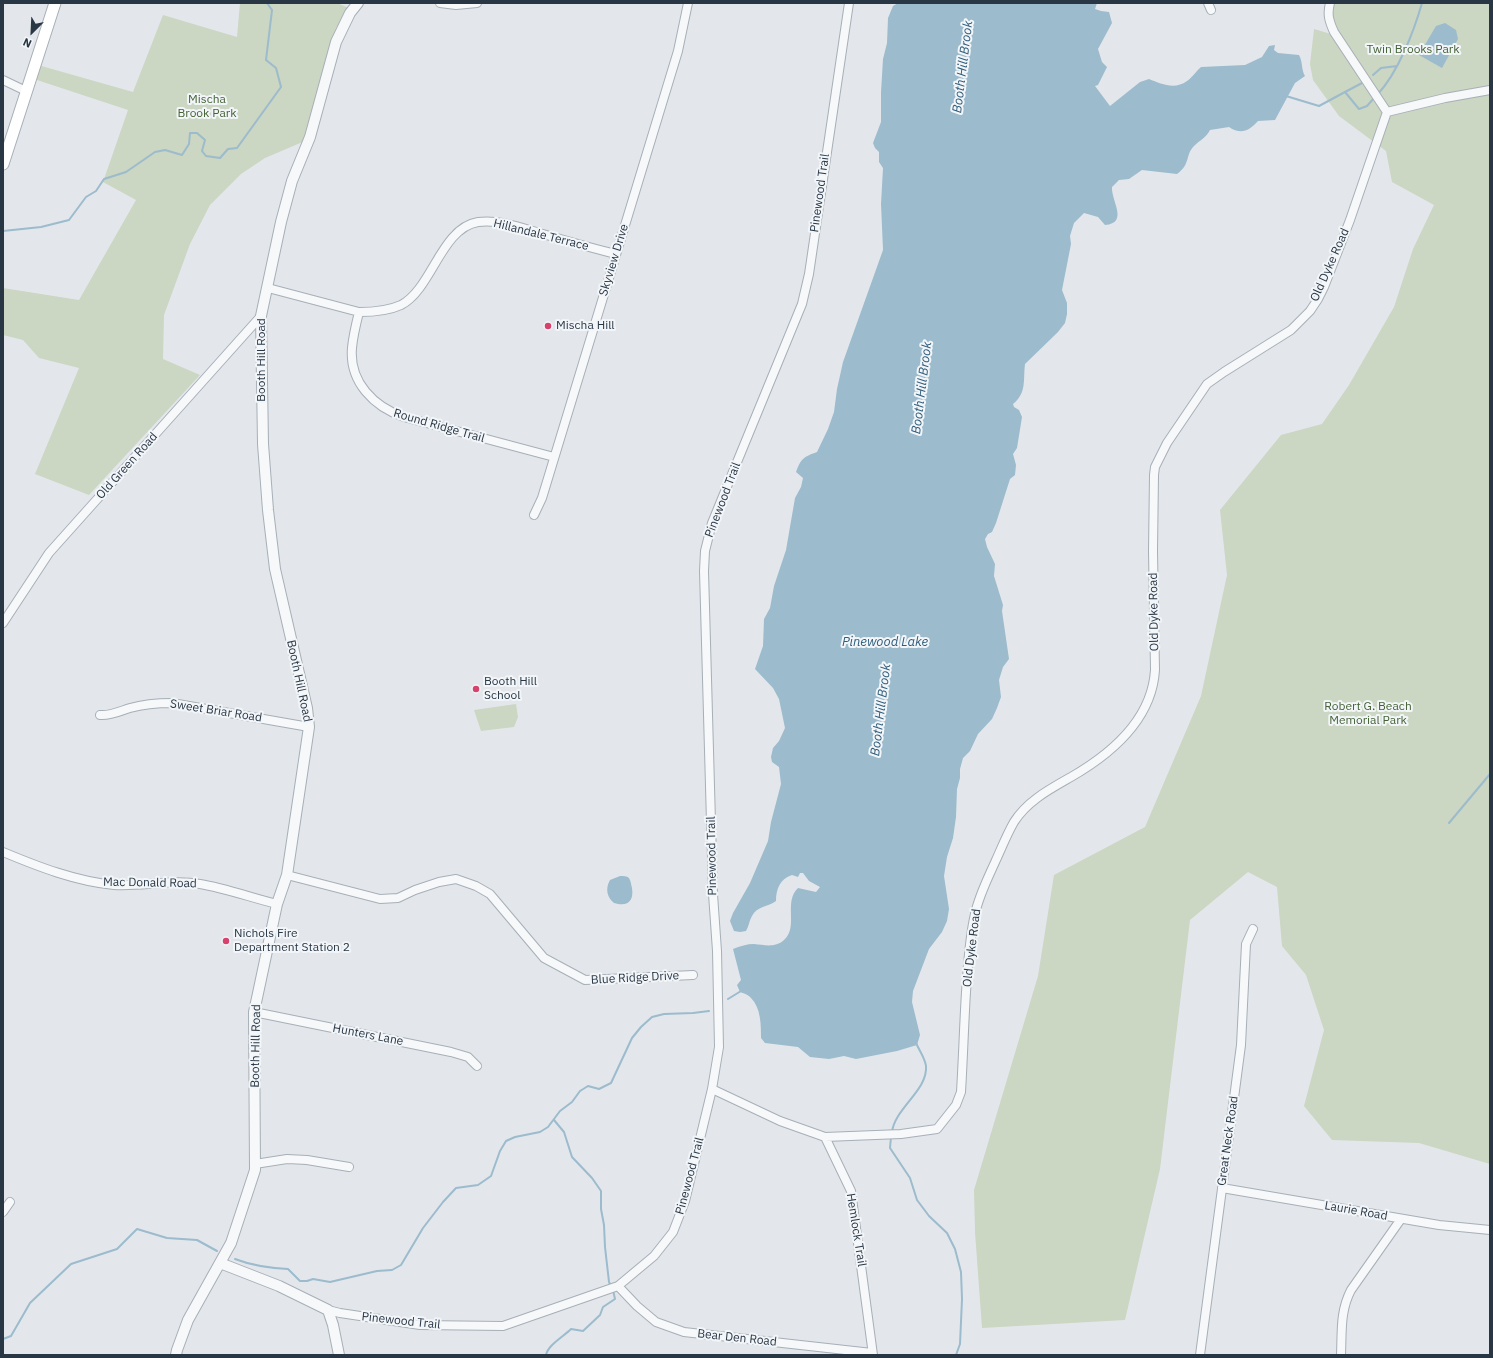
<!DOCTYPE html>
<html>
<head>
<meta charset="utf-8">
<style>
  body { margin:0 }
  #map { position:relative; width:1493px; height:1358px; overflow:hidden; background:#e3e7ec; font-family:"IBM Plex Sans",sans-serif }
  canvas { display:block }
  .frame { position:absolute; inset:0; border:4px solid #293745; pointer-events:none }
  .north { position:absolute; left:12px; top:12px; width:40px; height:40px; -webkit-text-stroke:3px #f3f6f9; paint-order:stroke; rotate:204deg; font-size:11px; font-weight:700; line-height:16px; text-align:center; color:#293745 }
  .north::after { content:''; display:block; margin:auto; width:14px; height:18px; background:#293745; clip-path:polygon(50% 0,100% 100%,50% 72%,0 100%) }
</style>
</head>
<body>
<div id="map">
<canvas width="1493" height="1358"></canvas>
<div class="frame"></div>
<div class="north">N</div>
</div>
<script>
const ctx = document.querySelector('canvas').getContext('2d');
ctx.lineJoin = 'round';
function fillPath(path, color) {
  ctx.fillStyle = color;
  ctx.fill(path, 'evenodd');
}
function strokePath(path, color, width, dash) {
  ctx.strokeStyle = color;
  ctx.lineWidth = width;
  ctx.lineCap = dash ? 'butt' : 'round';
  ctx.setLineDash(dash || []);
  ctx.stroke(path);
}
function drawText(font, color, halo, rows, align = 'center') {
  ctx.font = font + ' "IBM Plex Sans",sans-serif';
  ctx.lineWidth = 4;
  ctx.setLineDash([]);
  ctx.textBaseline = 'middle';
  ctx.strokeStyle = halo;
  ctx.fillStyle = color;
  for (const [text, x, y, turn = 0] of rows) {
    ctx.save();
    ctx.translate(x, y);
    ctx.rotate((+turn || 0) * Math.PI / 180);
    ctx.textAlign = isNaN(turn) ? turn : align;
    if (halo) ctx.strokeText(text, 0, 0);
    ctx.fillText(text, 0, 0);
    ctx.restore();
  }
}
const green = new Path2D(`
  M 240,3 L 337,3 L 349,8 L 336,28 L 305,141 L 265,158 L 241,174 L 210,205 L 190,244 L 164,315 L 163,359 L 200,375 L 89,495 L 35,474 L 79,368 L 39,358 L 23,340 L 3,335 L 3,288 L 79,300 L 136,200 L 103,182 L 128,110 L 34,79 L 38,65 L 133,92 L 163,15 L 237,37 Z
  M 1333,3 L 1490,3 L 1490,1164 L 1419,1143 L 1332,1140 L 1304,1106 L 1324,1030 L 1306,975 L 1282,946 L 1277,887 L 1248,872 L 1190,920 L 1160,1169 L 1125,1320 L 982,1328 L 975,1232 L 974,1190 L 1038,976 L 1054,875 L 1145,827 L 1201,696 L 1227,575 L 1220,510 L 1281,435 L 1322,424 L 1349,385 L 1394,307 L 1413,249 L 1434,205 L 1392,182 L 1386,151 L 1339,116 L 1313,80 L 1310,64 L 1314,29 L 1341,37 C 1334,24 1329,18 1333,3 Z
  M 516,704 L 518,717 L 514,727 L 481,731 L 474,710 Z`);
const water = new Path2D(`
  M 898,3 L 1097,3 L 1095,9 L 1101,11 L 1109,12 L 1112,23 L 1098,49 L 1102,62 L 1107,67 L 1098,85 L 1095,86 L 1110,106 L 1140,82 L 1149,79 C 1161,84 1175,90 1187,81 C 1192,78 1196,71 1201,67 L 1245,65 L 1262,57 L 1269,46 L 1275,45 L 1274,50 L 1278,53 L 1299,55 C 1303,62 1301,69 1305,76 L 1295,83 L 1275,120 L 1258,121 C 1249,131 1241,135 1229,127 L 1210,130 C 1206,138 1200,140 1194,146 C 1185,155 1191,164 1177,174 L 1142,170 L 1129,179 L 1119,180 L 1112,187 C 1111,201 1129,223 1105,225 L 1098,217 L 1084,213 L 1074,223 L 1070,236 L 1071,244 L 1062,290 L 1067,303 L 1067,314 L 1065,323 L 1058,332 L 1025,364 C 1023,380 1027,393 1013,404 L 1014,407 L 1019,410 L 1022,417 L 1017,448 L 1013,454 L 1016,465 L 1015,475 L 1010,479 L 996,523 L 992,532 L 988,534 L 985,539 L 987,547 L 995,564 L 994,576 L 1003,605 L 1002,611 L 1009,659 L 1003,667 L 999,680 L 1001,697 L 997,708 L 992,719 L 978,734 L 970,751 L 963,758 L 960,769 L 960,778 L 957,789 L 956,817 L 953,838 L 947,857 L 944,876 L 949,909 L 947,921 L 942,932 L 929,949 L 913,991 L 912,1002 L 920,1035 L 917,1045 L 897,1051 L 856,1059 L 844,1056 L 829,1059 L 810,1057 L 798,1047 L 765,1043 L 761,1038 C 761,1025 761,1008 751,998 C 749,995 743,993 740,992 L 737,985 L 741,980 L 733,949 C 740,946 747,944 754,944 C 765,945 775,948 784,940 C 799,927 783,902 798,888 L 816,892 L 820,887 L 809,881 L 803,873 L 800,873 L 798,877 L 792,875 C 780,879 776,889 776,901 C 768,907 757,906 752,916 C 749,921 749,926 746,931 L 740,932 L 734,931 L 730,921 L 733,913 L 750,883 L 768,841 L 771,822 L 781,784 L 779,767 L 772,762 L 771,757 L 773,748 L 779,741 L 785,728 L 779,699 L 773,688 L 755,669 L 763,646 L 764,619 L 770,608 L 774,586 L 786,550 L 795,498 L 801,487 L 803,478 L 796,472 C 801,459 803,457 817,452 L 828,429 L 834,412 L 837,389 L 843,362 L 883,250 L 881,204 L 883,168 L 879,162 L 879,152 L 875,148 L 873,143 L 881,122 L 881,92 L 883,59 L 887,43 L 888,18 L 893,6 Z
  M 1445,23 L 1456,30 L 1458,39 L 1442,68 L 1419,55 L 1436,26 Z
  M 620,876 C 623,876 627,876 629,878 C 631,881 631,885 632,888 C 634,901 628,907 614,903 C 607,897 605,889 610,880 Z`);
const stream = new Path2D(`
  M 1373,75 L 1381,68 L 1397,66
  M 1345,92 L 1362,83
  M 1377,95 C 1398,73 1414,31 1422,3
  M 1286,96 L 1319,106 L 1345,92 L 1359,109 L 1367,106 L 1374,98
  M 3,231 L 41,227 L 69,220 L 86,197 L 96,191 L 104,179 L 126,172 L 155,152 L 165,150 L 182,155 L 189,144 L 190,133 L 197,133 L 205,140 L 202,151 L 206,156 L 220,158 L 228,149 L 237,148 L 281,87 L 276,68 L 266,60 L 272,10 L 267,3
  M 1449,823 L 1490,774
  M 728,999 L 741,991
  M 554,1120 L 564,1132 L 572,1157 L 592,1178 L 601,1191 L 601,1209 L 604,1225 L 605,1247 L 609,1282 L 611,1286
  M 892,1132 C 895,1108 928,1090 926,1066 C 925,1058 919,1050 916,1043
  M 891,1137 L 890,1148 L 910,1178 L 917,1200 L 929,1216 L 947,1233 L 955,1249 L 961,1272 L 962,1299 L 960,1344 L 956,1355
  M 235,1259 C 253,1266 269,1268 288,1269 L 300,1281 L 307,1281 L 313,1279 L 330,1282 L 377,1271 L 392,1270 L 401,1265 L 423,1228 L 443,1202 L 456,1188 L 478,1185 L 491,1176 L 500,1151 L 506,1141 L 515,1137 L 540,1132 L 548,1127 L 560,1111 L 572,1102 L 580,1091 L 588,1086 L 599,1089 L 611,1083 L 632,1038 L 641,1027 L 652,1017 L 664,1014 L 693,1013 L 709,1011
  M 3,1339 L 11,1336 L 30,1303 L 71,1264 L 117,1249 L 137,1229 L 167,1238 L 197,1240 L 217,1251
  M 546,1355 C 548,1345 563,1337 571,1329 L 583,1331 L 600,1315 L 603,1307 L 615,1299 L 613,1290`);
const minor = new Path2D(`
  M 440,3 L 456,5 L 477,3
  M 1208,3 L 1211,10
  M 3,80 L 26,91
  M 1387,112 L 1445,98 L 1490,90
  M 268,288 L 359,312 C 372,312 388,311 401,305 C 432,289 441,228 478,222 C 499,219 522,228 543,234 C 567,241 591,248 616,254
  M 359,312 C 356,324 353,336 352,348 C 349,382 374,407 404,417 L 554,457
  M 534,515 L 542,498 L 678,51 L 688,3
  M 3,623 L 49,553 L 261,316
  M 100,715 C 111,716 120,711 130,708 C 144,704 158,703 172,703 L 309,727
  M 3,852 C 39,867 75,881 114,885 C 142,887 171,879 200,884 C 225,888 252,898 277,904
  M 287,875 L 380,899 L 398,898 L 415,890 L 439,882 L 456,879 L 476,886 L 490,894 L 544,958 L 585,980 L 693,975
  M 254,1012 L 451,1052 L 468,1057 L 477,1066
  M 712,1089 L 780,1121 L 825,1137 L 851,1191 L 873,1355
  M 825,1137 L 901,1134 L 937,1129 L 956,1105 L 961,1092 C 963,1059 964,1025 966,992 C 968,966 969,939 975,914 C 979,895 988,878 996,860 C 1002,847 1007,834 1014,822 C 1027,801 1050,789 1071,777 C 1111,754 1152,719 1155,670 L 1153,551 L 1154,475 L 1155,467 L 1167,443 L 1207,384 L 1224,372 L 1291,330 L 1310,311 L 1318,299 L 1324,287 L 1350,220 L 1387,112 L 1334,32 C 1329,21 1327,14 1330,3
  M 255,1164 L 287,1159 L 307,1160 L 349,1167
  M 1222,1188 L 1439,1225 L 1490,1230
  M 3,1212 L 10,1202
  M 618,1286 L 637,1306 L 656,1322 L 684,1332 L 872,1353
  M 328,1310 L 340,1313 L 420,1325 L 503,1326 L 618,1286 L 654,1256 L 673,1232 L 685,1201 L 712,1089 L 719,1047 L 717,951 L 713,894 L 704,571 L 705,551 L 712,523 L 802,304 L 809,274 L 849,3
  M 1200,1355 L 1241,1045 L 1246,944 L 1253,929
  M 1341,1355 C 1342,1331 1340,1311 1351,1290 L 1401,1219`);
const tertiary = new Path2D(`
  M 220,1263 L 279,1286 L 328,1310 L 333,1325 L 339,1355
  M 176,1355 L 177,1350 L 188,1320 L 231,1243 L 255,1170 L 254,1012 L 277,904 L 287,875 L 309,727 L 307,708 L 275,569 L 268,510 L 263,444 L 261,316 L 281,222 L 292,181 L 310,137 L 336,42 L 350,13 L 358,3`);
const secondary = new Path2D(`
  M 3,164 L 55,3`);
const markers = [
  [548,326,4,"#d7426d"],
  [476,689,4,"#d7426d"],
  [226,941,4,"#d7426d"]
];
const parkNames = [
  ["Twin Brooks Park",1413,50],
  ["Mischa",207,100],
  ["Brook Park",207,114],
  ["Robert G. Beach",1368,707],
  ["Memorial Park",1368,721]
];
const streetNames = [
  ["Pinewood Trail",820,193,-82],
  ["Hillandale Terrace",541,235,14],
  ["Skyview Drive",614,260,-73],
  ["Old Dyke Road",1330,265,-66],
  ["Booth Hill Road",262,360,-90],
  ["Round Ridge Trail",439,426,16],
  ["Old Green Road",127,466,-48],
  ["Pinewood Trail",723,500,-69],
  ["Old Dyke Road",1154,612,-91],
  ["Booth Hill Road",299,681,78],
  ["Sweet Briar Road",216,711,9],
  ["Pinewood Trail",712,856,-91],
  ["Mac Donald Road",150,883,1],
  ["Old Dyke Road",972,948,-83],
  ["Blue Ridge Drive",635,978,-3],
  ["Hunters Lane",368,1035,11],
  ["Booth Hill Road",256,1046,-89],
  ["Great Neck Road",1228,1141,-82],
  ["Pinewood Trail",690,1176,-75],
  ["Laurie Road",1356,1211,10],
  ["Hemlock Trail",856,1230,81],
  ["Pinewood Trail",401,1321,6],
  ["Bear Den Road",737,1338,6]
];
const poiNames = [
  ["Mischa Hill",556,326],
  ["Booth Hill",484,682],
  ["School",484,696],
  ["Nichols Fire",234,934],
  ["Department Station 2",234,948]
];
const waterNames = [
  ["Booth Hill Brook",963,67,-83],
  ["Booth Hill Brook",922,388,-83],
  ["Pinewood Lake",885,642],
  ["Booth Hill Brook",881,710,-83]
];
fillPath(green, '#cbd6c3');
fillPath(water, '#9cbbcd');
strokePath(stream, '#9cbbcd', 2);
strokePath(minor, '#a7afb7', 10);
strokePath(tertiary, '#a7afb7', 12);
strokePath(secondary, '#a7afb7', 13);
strokePath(minor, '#f6f8f9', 8);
strokePath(tertiary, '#f6f8f9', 10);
strokePath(secondary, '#fff', 11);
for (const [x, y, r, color] of markers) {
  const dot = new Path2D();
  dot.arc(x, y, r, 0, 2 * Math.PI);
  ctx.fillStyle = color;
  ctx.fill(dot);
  strokePath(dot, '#f3f6f9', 1.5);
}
drawText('12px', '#446236', '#f3f6f9', parkNames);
drawText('12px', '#293745', '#f3f6f9', streetNames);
drawText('12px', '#293745', '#f3f6f9', poiNames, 'left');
drawText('italic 13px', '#305d7c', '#f3f6f9', waterNames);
</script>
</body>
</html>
